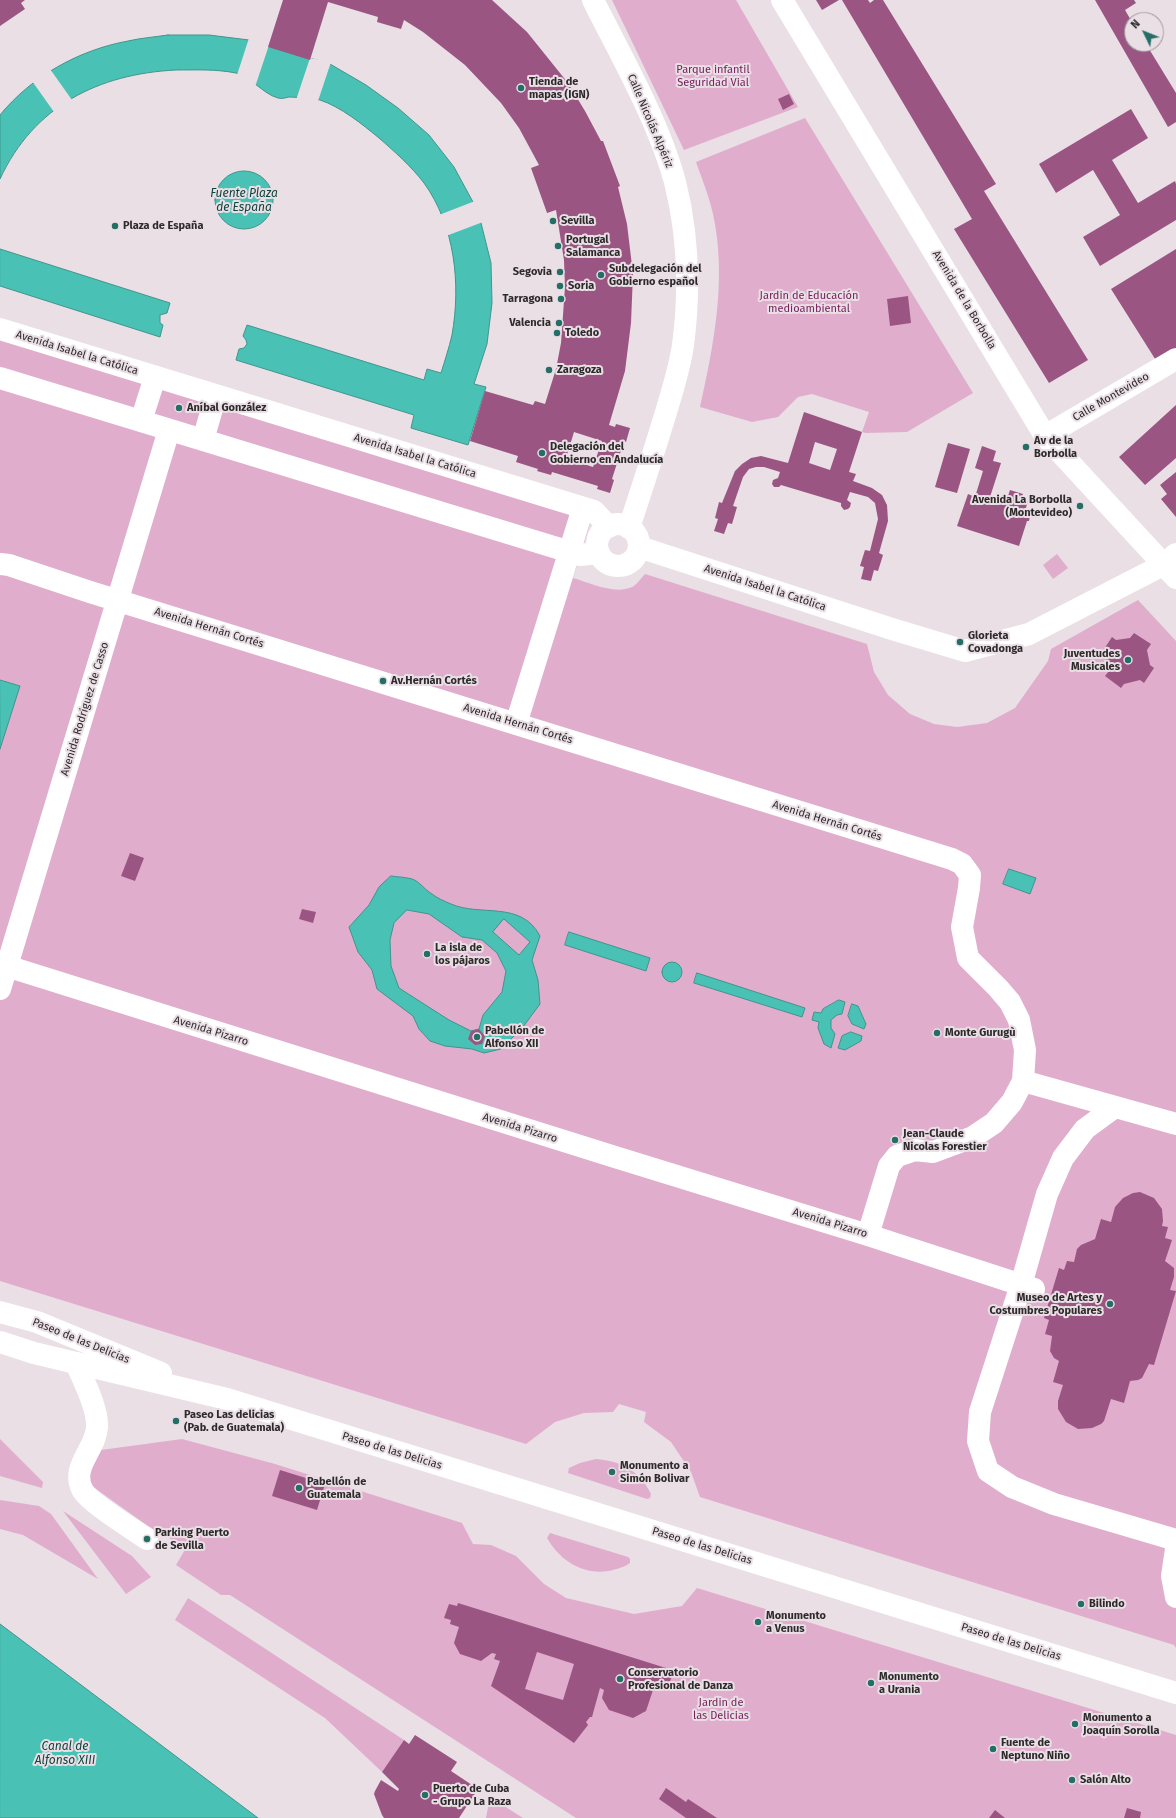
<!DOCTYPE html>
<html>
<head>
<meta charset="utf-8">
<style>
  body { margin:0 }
  #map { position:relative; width:1176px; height:1818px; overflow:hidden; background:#e9dfe5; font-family:"Fira Sans",sans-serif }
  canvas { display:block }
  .north { position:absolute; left:1124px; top:12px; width:40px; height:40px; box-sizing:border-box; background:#e9dfe5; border:1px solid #9e979b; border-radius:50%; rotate:313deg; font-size:11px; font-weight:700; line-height:16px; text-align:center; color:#2e2a2c }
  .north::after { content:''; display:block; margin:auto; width:14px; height:18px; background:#256e66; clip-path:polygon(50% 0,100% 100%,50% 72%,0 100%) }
</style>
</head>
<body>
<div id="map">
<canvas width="1176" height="1818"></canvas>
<div class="north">N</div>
</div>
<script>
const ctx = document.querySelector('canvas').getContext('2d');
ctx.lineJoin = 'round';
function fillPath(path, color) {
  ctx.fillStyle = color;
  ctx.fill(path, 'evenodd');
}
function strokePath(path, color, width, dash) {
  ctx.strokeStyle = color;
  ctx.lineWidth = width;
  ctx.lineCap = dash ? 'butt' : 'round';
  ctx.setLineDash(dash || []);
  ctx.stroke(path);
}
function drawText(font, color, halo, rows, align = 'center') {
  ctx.font = font + ' "Fira Sans",sans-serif';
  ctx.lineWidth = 4;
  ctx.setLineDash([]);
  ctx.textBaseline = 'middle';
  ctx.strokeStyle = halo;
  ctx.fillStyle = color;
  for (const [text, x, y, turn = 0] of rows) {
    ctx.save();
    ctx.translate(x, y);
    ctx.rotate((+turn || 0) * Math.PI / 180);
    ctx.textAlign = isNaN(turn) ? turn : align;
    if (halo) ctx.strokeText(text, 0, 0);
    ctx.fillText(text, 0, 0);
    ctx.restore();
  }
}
const green = new Path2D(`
  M 612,0 L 736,0 L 798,107 L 684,150 Z
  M 805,118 L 973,393 L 907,432 L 866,433 L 862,432 L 869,412 L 812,394 L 798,397 L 778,417 L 752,422 L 700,407 C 714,344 727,278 713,214 C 709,196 702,179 696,162 Z
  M 0,318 L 597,502 L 573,578 C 591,583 616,596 634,586 C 638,583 642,577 645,574 L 867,644 L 874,672 L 888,695 L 910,714 L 934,724 L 957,727 L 987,723 L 1015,708 L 1048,661 L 1051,649 L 1138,600 L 1176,641 L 1176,1648 L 1174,1645 L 700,1497 L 691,1472 L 671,1442 L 644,1422 L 646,1412 L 619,1404 L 613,1412 L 584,1413 L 555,1422 L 526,1444 L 0,1281 Z
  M 1057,554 L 1068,568 L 1053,579 L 1043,565 Z
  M 0,1439 L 43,1482 L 42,1488 L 0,1476 Z
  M 182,1439 L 275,1464 L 462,1523 L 473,1544 L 491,1545 L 516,1556 L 544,1584 L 566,1598 L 634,1614 L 682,1606 L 697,1588 L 1176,1735 L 1176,1818 L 576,1818 L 230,1595 L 221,1595 L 176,1565 L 186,1548 L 148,1526 L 89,1484 L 87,1478 L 101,1450 Z
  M 596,1459 C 621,1461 640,1471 651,1494 L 650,1498 L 647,1499 L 568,1473 L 569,1468 L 580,1463 Z
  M 0,1500 L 39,1506 L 51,1514 L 98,1579 L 23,1535 L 0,1529 Z
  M 63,1511 L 132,1556 L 151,1577 L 126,1594 Z
  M 550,1533 L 628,1557 L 630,1559 L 630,1563 C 625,1567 619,1568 613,1570 C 585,1577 560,1561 547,1538 Z
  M 188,1598 L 404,1740 L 382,1772 L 325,1718 L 175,1620 Z
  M 490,1797 L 523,1818 L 486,1818 Z`);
const water = new Path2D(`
  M 168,35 L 209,35 L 249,40 L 330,64 L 366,85 L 398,108 L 429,135 L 454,167 L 473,202 L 481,223 L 491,263 L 492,303 L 487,344 L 474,384 L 486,387 L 468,445 L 411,428 L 414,415 L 236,360 L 239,349 L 244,348 L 247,344 L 246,340 L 243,336 L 247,325 L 424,380 L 427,369 L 441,373 C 445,360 449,348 452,335 C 461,284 455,226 424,183 C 411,166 395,152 379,138 C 362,124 341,107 320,100 C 317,99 292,97 289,97 C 285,98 282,99 278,98 C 263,94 250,76 236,73 C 216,69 196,70 176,70 C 98,74 34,106 0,179 L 0,115 C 32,76 79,50 128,41 C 141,38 155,37 168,35 Z
  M215 200a29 29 0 1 1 58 0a29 29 0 1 1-58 0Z
  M 0,249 L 170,303 L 167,313 L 160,315 L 160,323 L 163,325 L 160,337 L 0,286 Z
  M 0,680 L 20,686 L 0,749 Z
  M 1009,869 L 1036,878 L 1030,894 L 1003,884 Z
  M 391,876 C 397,877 405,877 412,879 C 419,881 425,890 432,894 C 437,898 444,901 451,904 C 481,917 521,900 540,936 L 532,960 L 538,980 L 540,1004 L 523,1027 L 501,1049 L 484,1053 L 472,1049 L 445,1046 L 430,1041 L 419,1029 L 413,1016 L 377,989 L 372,970 L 358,952 L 349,927 L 369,905 L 379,887 ZM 407,910 L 429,914 L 462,937 L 482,940 L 497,953 L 506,971 L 502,992 L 483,1015 L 479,1029 L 471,1031 L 449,1020 L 399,988 L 391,966 L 390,940 L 394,923 ZM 504,919 L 530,942 L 519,955 L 493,932 Z
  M 569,932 L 650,958 L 646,971 L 565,945 Z
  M662 972a10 10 0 1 1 20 0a10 10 0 1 1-20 0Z
  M 697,973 L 805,1008 L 802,1017 L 694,983 Z
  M 839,1000 L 845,1002 L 842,1014 L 837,1015 L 831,1020 L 831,1028 L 835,1034 L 831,1048 L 824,1044 L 818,1028 L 819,1022 L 812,1020 L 814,1012 L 821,1013 L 823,1009 Z
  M 852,1004 L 858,1006 L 866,1024 L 864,1029 L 852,1024 L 848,1016 Z
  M 851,1032 L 862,1036 L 861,1041 L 845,1050 L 838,1048 L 842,1036 Z
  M 0,1624 L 258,1818 L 0,1818 Z`);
const pier = new Path2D(`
  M 249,38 L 269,45 L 255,87 L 237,75 Z
  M 310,58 L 331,62 L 318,101 L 296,100 Z
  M 50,69 L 72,100 L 54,112 L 32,81 Z
  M 475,201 L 483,222 L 446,236 L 439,215 Z`);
const building = new Path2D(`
  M 0,0 L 25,0 L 21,3 L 25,9 L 0,26 Z
  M 283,0 L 492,0 L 527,32 L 568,83 L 585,111 L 601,141 L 603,141 L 620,186 L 618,187 L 627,224 L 633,274 L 631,323 L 625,371 L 609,425 L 615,427 L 616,424 L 630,428 L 626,442 L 624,441 L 612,479 L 614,480 L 610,493 L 597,489 L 598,486 L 552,472 L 551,475 L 537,471 L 538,469 L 516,462 L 518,456 L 470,441 L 485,391 L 533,405 L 535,401 L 545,404 L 556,369 L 561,343 L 565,287 L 564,260 L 556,210 L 547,213 L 531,168 L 539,165 L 519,128 L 501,103 L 465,65 L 423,32 L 404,20 L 401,29 L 377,22 L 378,17 L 328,2 L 310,60 L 268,47 ZM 574,432 L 602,441 L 593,467 L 566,458 Z
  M 816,0 L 839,0 L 822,10 Z
  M 842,0 L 868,0 L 870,3 L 874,0 L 883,0 L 996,184 L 984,191 L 1088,360 L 1049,383 L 954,229 L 972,219 Z
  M 1095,0 L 1134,0 L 1136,3 L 1125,10 L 1132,22 L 1132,44 L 1146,44 L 1176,93 L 1176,122 L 1168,127 Z
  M 789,94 L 794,104 L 783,110 L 778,99 Z
  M 1131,109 L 1148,138 L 1112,160 L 1138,203 L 1175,181 L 1176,184 L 1176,220 L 1100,266 L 1083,237 L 1120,215 L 1093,170 L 1056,193 L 1039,164 Z
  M 1176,249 L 1176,351 L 1157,362 L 1111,289 Z
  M 908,296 L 911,323 L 890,326 L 887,299 Z
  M 1176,405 L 1176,458 L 1145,485 L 1119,457 Z
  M 804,412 L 862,432 L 849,472 L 856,474 L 853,481 L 872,488 L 882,495 L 887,505 L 888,521 L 879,553 L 883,555 L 878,571 L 874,570 L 871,581 L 861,579 L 864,567 L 860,566 L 865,550 L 870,551 L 878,519 L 875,503 L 868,497 L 850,492 L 847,500 L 851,503 L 850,507 L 848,509 L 844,510 L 841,506 L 841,503 L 781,485 L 779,487 L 774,487 L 772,484 L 773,480 L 778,478 L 780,472 L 764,467 L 756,467 L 749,469 L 743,477 L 733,506 L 737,507 L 732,524 L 728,523 L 724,534 L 714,531 L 718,519 L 715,518 L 719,502 L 722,503 L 735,471 L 742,464 L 751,458 L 761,456 L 788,463 ZM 815,442 L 837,449 L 830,470 L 809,463 Z
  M 948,443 L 970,449 L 957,493 L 935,487 Z
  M 982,446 L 996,451 L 993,461 L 1001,463 L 990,497 L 1006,502 L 1010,490 L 1023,494 L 1022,499 L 1028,501 L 1024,514 L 1030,516 L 1029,521 L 1027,521 L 1019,546 L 957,526 L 968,494 L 975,497 L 983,471 L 975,468 Z
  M 1176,472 L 1176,517 L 1161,499 L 1167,494 L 1160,485 Z
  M 1134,633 L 1151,644 L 1147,650 L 1150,665 L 1154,668 L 1144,683 L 1140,680 L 1124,684 L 1121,688 L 1105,676 L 1109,671 L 1105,655 L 1102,652 L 1112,637 L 1116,640 L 1130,638 Z
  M 130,853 L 144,858 L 135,881 L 121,876 Z
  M 302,909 L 316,912 L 313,923 L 299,919 Z
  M 479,1029 L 485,1036 L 482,1044 L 475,1045 L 468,1039 L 471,1031 Z
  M 1140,1192 L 1154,1198 L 1162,1209 L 1163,1221 L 1162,1226 L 1168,1227 L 1165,1238 L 1172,1240 L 1165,1261 L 1174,1268 L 1174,1277 L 1170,1290 L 1176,1291 L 1154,1365 L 1149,1364 L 1142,1378 L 1138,1380 L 1130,1381 L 1124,1403 L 1111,1399 L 1104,1421 L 1101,1424 L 1092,1428 L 1078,1429 L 1066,1422 L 1058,1409 L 1058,1401 L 1063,1385 L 1053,1382 L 1059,1361 L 1054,1358 L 1050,1351 L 1052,1336 L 1045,1334 L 1049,1320 L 1044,1318 L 1059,1268 L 1064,1270 L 1067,1261 L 1074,1262 L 1077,1249 L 1081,1245 L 1095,1239 L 1101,1219 L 1111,1222 L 1115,1207 L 1123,1198 L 1133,1193 Z
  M 280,1470 L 325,1484 L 317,1510 L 272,1496 Z
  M 458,1603 L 666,1668 L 666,1670 L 673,1673 L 668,1687 L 661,1685 L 660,1689 L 654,1687 L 646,1711 L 633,1718 L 609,1710 L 602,1698 L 604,1690 L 600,1688 L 592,1717 L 590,1717 L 586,1722 L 588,1725 L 574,1743 L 491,1686 L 500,1661 L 494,1659 L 496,1654 L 492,1653 L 481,1661 L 460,1654 L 454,1643 L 459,1627 L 450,1624 L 451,1620 L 444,1618 L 449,1604 L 457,1606 ZM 537,1652 L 574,1664 L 563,1700 L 525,1689 Z
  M 415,1735 L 457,1762 L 451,1771 L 478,1789 L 459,1818 L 384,1818 L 382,1815 L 374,1794 L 375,1791 L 381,1780 L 398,1791 L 399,1789 L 382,1772 L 404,1740 L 409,1744 Z
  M 666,1788 L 686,1802 L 688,1799 L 717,1818 L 686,1818 L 659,1799 Z
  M 1127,1808 L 1141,1812 L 1140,1818 L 1124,1818 Z
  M 995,1810 L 1005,1818 L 989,1818 Z`);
const minor = new Path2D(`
  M 593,0 C 621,56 659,122 675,182 C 688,234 690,292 683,345 C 680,367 673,388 667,409 C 655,449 642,488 629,528
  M 0,329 L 594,511 L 609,527
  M 0,378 L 580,555 L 599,553
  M 141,421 L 155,377
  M 1045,436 L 1176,359
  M 203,440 L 216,395
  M597 545a21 21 0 1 1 42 0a21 21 0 1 1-42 0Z
  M 639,547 L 892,629 L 965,651 L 1029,634 L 1163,565 L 1176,554
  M 0,564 L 9,565 L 90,592 L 952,859 L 962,864 L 970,875 L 969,888 L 962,927 L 968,958 L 998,988 L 1010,1002 L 1019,1020 L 1025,1050 L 1023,1081 L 1012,1102 L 994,1123 L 973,1137 L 933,1152 L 915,1150 L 897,1156 L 889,1166 L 868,1235
  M 516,724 L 583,508
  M 0,964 L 615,1157 L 868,1235 L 1034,1289
  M 0,989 L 169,430
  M 1023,1081 L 1176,1124
  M 1115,1107 L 1085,1129 L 1063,1158 L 1047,1194 L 1021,1285 L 980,1412 L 978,1441 L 988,1471 L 1012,1487 L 1054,1504 L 1176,1540
  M 76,1363 C 83,1380 98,1408 97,1427 C 96,1449 71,1466 82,1489 C 87,1501 134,1530 147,1539
  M 1176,1549 L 1172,1576 L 1176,1597`);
const major = new Path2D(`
  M 782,0 L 1045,436 L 1176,578
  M 0,1312 L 37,1322 L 161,1373
  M 0,1342 L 34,1353 L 227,1399 L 1176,1693`);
const markers = [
  [521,88,4,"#256e66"],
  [553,221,4,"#256e66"],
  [115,226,4,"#256e66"],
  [558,246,4,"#256e66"],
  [560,272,4,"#256e66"],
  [601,275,4,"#256e66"],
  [560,286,4,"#256e66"],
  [561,299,4,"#256e66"],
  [559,323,4,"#256e66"],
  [557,333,4,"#256e66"],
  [549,370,4,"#256e66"],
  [179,408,4,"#256e66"],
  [1026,447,4,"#256e66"],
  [542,453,4,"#256e66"],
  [1080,506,4,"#256e66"],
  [960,642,4,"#256e66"],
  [1128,660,4,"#256e66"],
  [383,681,4,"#256e66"],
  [427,954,4,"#256e66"],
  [937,1033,4,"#256e66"],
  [477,1037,4,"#256e66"],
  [895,1140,4,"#256e66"],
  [1110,1304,4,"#256e66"],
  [176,1421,4,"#256e66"],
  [612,1472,4,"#256e66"],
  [299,1488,4,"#256e66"],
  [147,1539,4,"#256e66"],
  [1081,1604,4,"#256e66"],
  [758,1622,4,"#256e66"],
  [620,1679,4,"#256e66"],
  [871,1683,4,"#256e66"],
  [1075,1724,4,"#256e66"],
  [993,1749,4,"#256e66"],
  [1072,1780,4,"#256e66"],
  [425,1795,4,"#256e66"]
];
const parkNames = [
  ["Parque infantil",713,70],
  ["Seguridad Vial",713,83],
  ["Jardin de Educación",809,296],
  ["medioambiental",809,309],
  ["Jardin de",721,1703],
  ["las Delicias",721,1716]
];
const poiNames = [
  ["Tienda de",529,82],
  ["mapas (IGN)",529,95],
  ["Sevilla",561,221],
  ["Plaza de España",123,226],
  ["Portugal",566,240],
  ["Salamanca",566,253],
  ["Subdelegación del",609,269],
  ["Gobierno español",609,282],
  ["Segovia",552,272,"right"],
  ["Soria",568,286],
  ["Tarragona",553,299,"right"],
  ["Valencia",551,323,"right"],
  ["Toledo",565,333],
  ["Zaragoza",557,370],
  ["Aníbal González",187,408],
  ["Av de la",1034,441],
  ["Borbolla",1034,454],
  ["Delegación del",550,447],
  ["Gobierno en Andalucía",550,460],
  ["Avenida La Borbolla",1072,500,"right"],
  ["(Montevideo)",1072,513,"right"],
  ["Glorieta",968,636],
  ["Covadonga",968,649],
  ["Juventudes",1120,654,"right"],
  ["Musicales",1120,667,"right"],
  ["Av.Hernán Cortés",391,681],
  ["La isla de",435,948],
  ["los pájaros",435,961],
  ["Pabellón de",485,1031],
  ["Alfonso XII",485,1044],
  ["Monte Gurugù",945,1033],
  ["Jean-Claude",903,1134],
  ["Nicolas Forestier",903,1147],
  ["Museo de Artes y",1102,1298,"right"],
  ["Costumbres Populares",1102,1311,"right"],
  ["Paseo Las delicias",184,1415],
  ["(Pab. de Guatemala)",184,1428],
  ["Monumento a",620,1466],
  ["Simón Bolivar",620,1479],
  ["Pabellón de",307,1482],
  ["Guatemala",307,1495],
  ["Parking Puerto",155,1533],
  ["de Sevilla",155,1546],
  ["Bilindo",1089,1604],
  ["Monumento",766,1616],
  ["a Venus",766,1629],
  ["Conservatorio",628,1673],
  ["Profesional de Danza",628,1686],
  ["Monumento",879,1677],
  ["a Urania",879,1690],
  ["Monumento a",1083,1718],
  ["Joaquín Sorolla",1083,1731],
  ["Fuente de",1001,1743],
  ["Neptuno Niño",1001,1756],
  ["Salón Alto",1080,1780],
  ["Puerto de Cuba",433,1789],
  ["- Grupo La Raza",433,1802]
];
const streetNames = [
  ["Calle Nicolás Alpériz",650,121,67],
  ["Avenida de la Borbolla",964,300,59],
  ["Avenida Isabel la Católica",77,353,17],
  ["Calle Montevideo",1111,397,-30],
  ["Avenida Isabel la Católica",415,456,17],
  ["Avenida Isabel la Católica",765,588,18],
  ["Avenida Hernán Cortés",209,628,17],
  ["Avenida Rodríguez de Casso",85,709,-73],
  ["Avenida Hernán Cortés",518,724,17],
  ["Avenida Hernán Cortés",827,821,17],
  ["Avenida Pizarro",211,1031,17],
  ["Avenida Pizarro",520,1128,17],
  ["Avenida Pizarro",830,1223,17],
  ["Paseo de las Delicias",81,1341,22],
  ["Paseo de las Delicias",392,1451,17],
  ["Paseo de las Delicias",702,1546,17],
  ["Paseo de las Delicias",1011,1642,17]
];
const waterNames = [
  ["Fuente Plaza",244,194],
  ["de España",244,208],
  ["Canal de",65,1747],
  ["Alfonso XIII",65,1761]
];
fillPath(green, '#e1adcd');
fillPath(water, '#49c2b5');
strokePath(water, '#41948c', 1);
fillPath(pier, '#e9dfe5');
fillPath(building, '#9a5583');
strokePath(minor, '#fff', 22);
strokePath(major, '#fff', 22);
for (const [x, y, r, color] of markers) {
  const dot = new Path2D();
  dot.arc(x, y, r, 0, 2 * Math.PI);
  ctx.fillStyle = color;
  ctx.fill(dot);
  strokePath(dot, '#e9dfe5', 1.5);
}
drawText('11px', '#77205e', '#e9dfe5', parkNames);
drawText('bold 11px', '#2e2a2c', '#e9dfe5', poiNames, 'left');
drawText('11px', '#2e2a2c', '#e9dfe5', streetNames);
drawText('italic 12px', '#0d433e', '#e9dfe5', waterNames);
</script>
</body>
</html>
